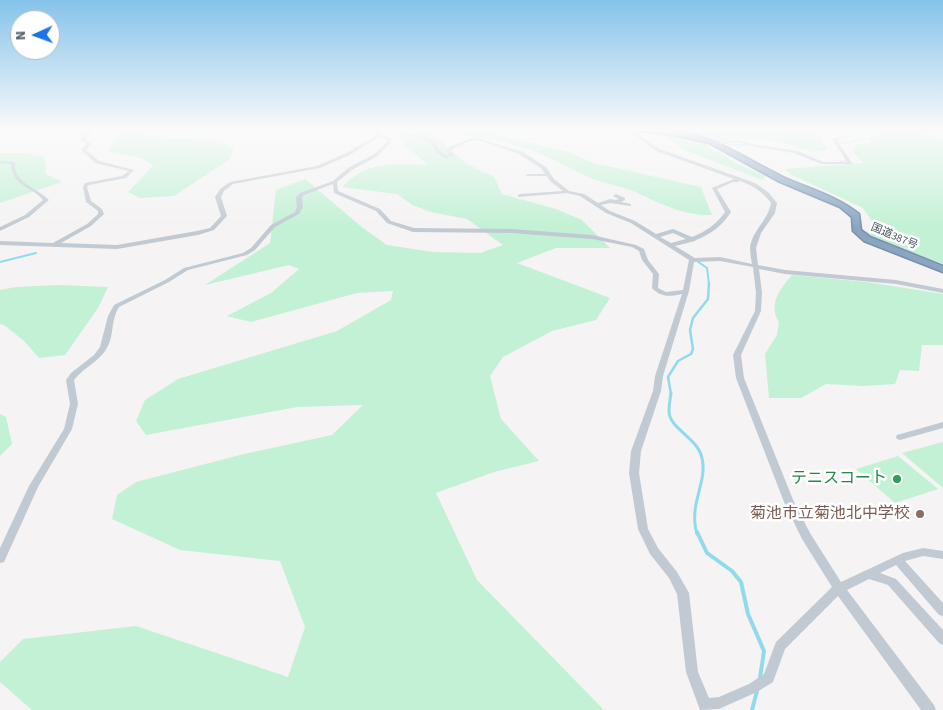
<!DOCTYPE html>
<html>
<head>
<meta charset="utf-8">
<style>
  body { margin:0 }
  #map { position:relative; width:943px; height:710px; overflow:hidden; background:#f5f3f3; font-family:"Source Sans 3",sans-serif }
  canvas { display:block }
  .north { position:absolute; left:10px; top:10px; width:50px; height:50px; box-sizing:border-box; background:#fff; border:1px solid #b7bbc0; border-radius:50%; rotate:268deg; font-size:14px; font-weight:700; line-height:20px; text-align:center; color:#4a5661 }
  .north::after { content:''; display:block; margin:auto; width:18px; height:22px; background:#1a73e8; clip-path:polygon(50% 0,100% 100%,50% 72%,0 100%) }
</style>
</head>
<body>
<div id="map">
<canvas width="943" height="710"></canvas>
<div class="north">N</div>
</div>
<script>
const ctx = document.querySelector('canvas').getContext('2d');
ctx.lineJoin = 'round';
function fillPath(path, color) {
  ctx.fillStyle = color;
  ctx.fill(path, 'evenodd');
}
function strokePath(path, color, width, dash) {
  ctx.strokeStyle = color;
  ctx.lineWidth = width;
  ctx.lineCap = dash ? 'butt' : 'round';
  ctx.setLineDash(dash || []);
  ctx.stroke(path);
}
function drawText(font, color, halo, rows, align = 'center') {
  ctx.font = font + ' "Source Sans 3","Noto Sans JP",sans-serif';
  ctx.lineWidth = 5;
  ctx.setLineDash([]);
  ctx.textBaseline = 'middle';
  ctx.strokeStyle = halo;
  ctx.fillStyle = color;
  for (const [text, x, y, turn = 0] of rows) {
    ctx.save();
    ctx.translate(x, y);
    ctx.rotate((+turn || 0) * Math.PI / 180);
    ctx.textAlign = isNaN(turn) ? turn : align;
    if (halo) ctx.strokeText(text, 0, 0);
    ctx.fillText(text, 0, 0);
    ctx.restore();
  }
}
const green = new Path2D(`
  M 121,129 L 156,129 L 148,136 L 216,140 L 234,148 L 229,160 L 174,196 L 140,198 L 128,192 L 153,166 C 139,153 126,157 108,151 L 118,130 Z
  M 407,129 L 428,130 L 467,164 L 494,177 L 502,194 L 556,209 L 582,220 L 610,248 L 556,248 L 517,263 L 610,298 L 596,320 L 552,331 L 503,357 L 490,376 L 501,419 L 539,461 L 494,472 L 436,493 L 477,580 L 604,710 L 32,710 L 0,682 L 0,662 L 23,639 L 136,626 L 288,677 L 305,627 L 280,561 L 180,550 L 112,519 L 117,495 L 136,482 L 244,454 L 332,435 L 363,405 L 297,407 L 146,435 L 136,421 L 145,400 L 178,379 L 337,331 L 391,300 L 393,291 L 357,293 L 251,322 L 227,316 L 271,293 L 299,269 L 289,265 L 205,285 L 270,243 L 276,190 L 305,179 L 363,228 L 387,245 L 433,252 L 480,253 L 503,245 L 467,219 L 431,212 L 412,205 L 397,194 L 342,187 C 367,160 394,164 428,165 L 404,145 L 396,131 Z
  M 447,129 L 491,129 L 502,135 L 568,152 L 594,163 L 701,187 L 712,215 C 683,216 659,203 633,191 C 620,186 606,184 593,179 C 572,170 552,158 531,150 C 505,140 468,139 447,129 Z
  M 656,129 L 803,129 L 816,130 L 828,150 L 812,152 L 785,143 L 758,138 L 741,138 L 707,146 L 740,165 L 766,176 L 762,180 L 684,150 Z
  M 895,131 L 923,133 L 943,139 L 943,264 L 882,242 L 867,233 L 872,221 L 863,208 L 792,175 L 785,169 L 864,163 L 853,153 L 857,145 L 870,142 L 870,136 L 879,133 Z
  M 0,153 L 26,153 L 45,157 L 46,174 L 62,182 L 0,203 Z
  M 792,275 L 867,282 L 943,294 L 943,345 L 922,345 L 919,371 L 900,370 L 895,384 L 864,386 L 826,384 L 801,398 L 769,398 L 765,354 L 777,335 L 779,322 C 768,304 780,289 792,275 Z
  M 58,285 L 108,287 L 98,308 L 65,355 L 39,358 L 24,341 L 4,325 L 0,324 L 0,290 L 16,287 Z
  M 0,414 L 6,417 L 12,444 L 0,456 Z
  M 943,442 L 943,488 L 902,453 Z
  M 898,456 L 938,489 L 895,503 L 856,469 Z`);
const streamFar4 = new Path2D(`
  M 839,138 L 881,129
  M 838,142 L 848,143 L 865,138 L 860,134
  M 730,145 L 750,145
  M 795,153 L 815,161
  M 840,162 L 848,159 L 843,150`);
const streamFar3 = new Path2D(`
  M 697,261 L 707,268 L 709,284
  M 0,262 L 36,253`);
const streamFar2 = new Path2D(`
  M 671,394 L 668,377 L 678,361 L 691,354 L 693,349 L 690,330 L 693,318 L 708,299 L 709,283`);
const streamFar1 = new Path2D(`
  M 671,393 C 670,399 669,406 669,412 C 670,429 698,438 702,458 C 708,482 688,504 697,534`);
const stream = new Path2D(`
  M 697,532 L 707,553 L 732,571 L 741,582 L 748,614 L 764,651 L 760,678
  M 752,710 L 757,691`);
const minor = new Path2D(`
  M 372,129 L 376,129 L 380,134 L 390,138 L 391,142 L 378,156 L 352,170 L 337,182 L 338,191 L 380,209 L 391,221 L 414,228 L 511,229 L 592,235 L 636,245 L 644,249 L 648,260 L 659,274 L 658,288 L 666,292 L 683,290 L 689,260 L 631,223 L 606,213 L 580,196 L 567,193 L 518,197 L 518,195 L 520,194 L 563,191 L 550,181 L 547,176 L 526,176 L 526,175 L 528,174 L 545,174 L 542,169 L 519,154 L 478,140 L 470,141 L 453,149 L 451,151 L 454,155 L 454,156 L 445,158 L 435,152 L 431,143 L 413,137 L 395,129 C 401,128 425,139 434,141 L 439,150 L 446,155 L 449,154 L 447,151 L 449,147 L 468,139 L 478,138 L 523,152 L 546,167 L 554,179 L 569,191 L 584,194 L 598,203 L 610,199 L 615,200 L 619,199 L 613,196 L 616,194 L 625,198 L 625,200 L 621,202 L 631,204 L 631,206 L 610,203 L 601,205 L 610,211 L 635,221 L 656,234 L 673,229 L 692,237 C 705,232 717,224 725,212 L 712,188 L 734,179 L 656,151 L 627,129 L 631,129 L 660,149 L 755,183 L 768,192 L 777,203 L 775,213 L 761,233 L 756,248 L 758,265 L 785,270 L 896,280 L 943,289 L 943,293 L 896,284 L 785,274 L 759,269 L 762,293 L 761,311 L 741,355 L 744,378 L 794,502 L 810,533 L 841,582 L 903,553 L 923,548 L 943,551 L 943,559 L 923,556 L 905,561 L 943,603 L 943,616 L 939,615 L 896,565 L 880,573 L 896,579 L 943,630 L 943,645 L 939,643 L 888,585 L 869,579 L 847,590 L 934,705 L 936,710 L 921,710 L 838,596 L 785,649 L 773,682 L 757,692 L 719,709 L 700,710 L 686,672 L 677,594 L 669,578 L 650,554 L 638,529 L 629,473 L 631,451 L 653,391 L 655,376 L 682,294 C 670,297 660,297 652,288 L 653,274 L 642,260 L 639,251 L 632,247 L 592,239 L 511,233 L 413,232 L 387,223 L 376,211 L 334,193 L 333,184 L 304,195 L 302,197 L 303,207 L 299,214 L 275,227 L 255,250 L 247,255 L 188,270 L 169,282 L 119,307 C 111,319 114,334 108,346 C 101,361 84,367 74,380 L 78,404 L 72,429 L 38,487 L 4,562 L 0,563 L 0,548 L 29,486 L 64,429 L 70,404 L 66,380 L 71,373 L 94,355 L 100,347 L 108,316 L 114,305 L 165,280 L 184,268 L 243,253 L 251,248 L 271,225 L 295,212 L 297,207 L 296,197 L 300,193 L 333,181 L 348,168 L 374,154 L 387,142 L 387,140 L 379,137 L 350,155 L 320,168 L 233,184 L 224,191 L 221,197 L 227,216 L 214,230 L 198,235 L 117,249 L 0,245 L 0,241 L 53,243 L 87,224 L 98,214 L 98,211 L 86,202 L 83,187 L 85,183 L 122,176 L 129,171 L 95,163 L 81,150 L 87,144 L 80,140 L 85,135 L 75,134 L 75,132 L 90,133 L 90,135 L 85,140 L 92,144 L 86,150 L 99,161 L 134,170 L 126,178 L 89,185 L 87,187 L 91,201 L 102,209 L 104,214 L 91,226 L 61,243 L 117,245 L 197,231 L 210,228 L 221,216 L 215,197 L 220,189 L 230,182 L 317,166 L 346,153 L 377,135 ZM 740,181 C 754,186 763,192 771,203 C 768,220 753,230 750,247 C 750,252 751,259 752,264 L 720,257 L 695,258 L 675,246 L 695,241 L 696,240 C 711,234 722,226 731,212 L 717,189 L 733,182 L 738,182 ZM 673,233 L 686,239 L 671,243 L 660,237 ZM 720,261 L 753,267 L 756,293 L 755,311 L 733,355 L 736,378 L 784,502 L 802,539 L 832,587 L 776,642 L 764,674 L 749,684 L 719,697 L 709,698 L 698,672 L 689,593 L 677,572 L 658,548 L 648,529 L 639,473 L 641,451 L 661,391 L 663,376 L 689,291 L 694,262 Z
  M 840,137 L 841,137 L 841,139 L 837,140 L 852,163 L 852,164 L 822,164 L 795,153 L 756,147 L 739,142 L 715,145 L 713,144 L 739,140 L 756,145 L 798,151 L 823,162 L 847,162 L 832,139 Z
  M 0,161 L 15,162 C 15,166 15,170 17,174 C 23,186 40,190 49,200 L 29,217 L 0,231 L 0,227 L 25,215 L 43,200 C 31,186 12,186 11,164 L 0,163 Z
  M 943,422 L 943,428 L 900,440 L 897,439 L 896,437 L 897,435 Z`);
const highway = new Path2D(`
  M 628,129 C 651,126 694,132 715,142 C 738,152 760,166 783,177 C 809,189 837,196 859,214 L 861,230 L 870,237 L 943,266 L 943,272 L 864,241 L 853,231 L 852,217 L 840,207 L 778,181 L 709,143 L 679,136 Z`);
const markers = [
  [897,479,5,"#2e9e5b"],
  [920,514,5,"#8d6e63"]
];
const farStreetnames = [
  ["国道387号",894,237,23]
];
const nearLeisurenames = [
  ["テニスコート",887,479]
];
const nearEducationnames = [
  ["菊池市立菊池北中学校",910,514]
];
fillPath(green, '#c3f1d5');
strokePath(streamFar4, '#90daee', 1);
strokePath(streamFar3, '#90daee', 2);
strokePath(streamFar2, '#90daee', 2.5);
strokePath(streamFar1, '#90daee', 3);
strokePath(stream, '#90daee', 4);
strokePath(highway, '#7690ad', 3);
fillPath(minor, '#c1cad2');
fillPath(highway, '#8ba5c1');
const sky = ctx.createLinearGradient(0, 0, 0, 228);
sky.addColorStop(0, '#85c3ea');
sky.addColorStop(0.57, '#fafafa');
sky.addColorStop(1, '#fafafa00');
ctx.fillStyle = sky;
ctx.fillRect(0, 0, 943, 228);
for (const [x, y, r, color] of markers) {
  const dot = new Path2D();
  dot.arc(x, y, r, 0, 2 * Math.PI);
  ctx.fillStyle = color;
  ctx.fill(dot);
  strokePath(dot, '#fff', 2);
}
drawText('11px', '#4a5661', '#fff', farStreetnames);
drawText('16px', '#27864d', '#fff', nearLeisurenames, 'right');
drawText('16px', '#785e54', '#fff', nearEducationnames, 'right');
</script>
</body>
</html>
